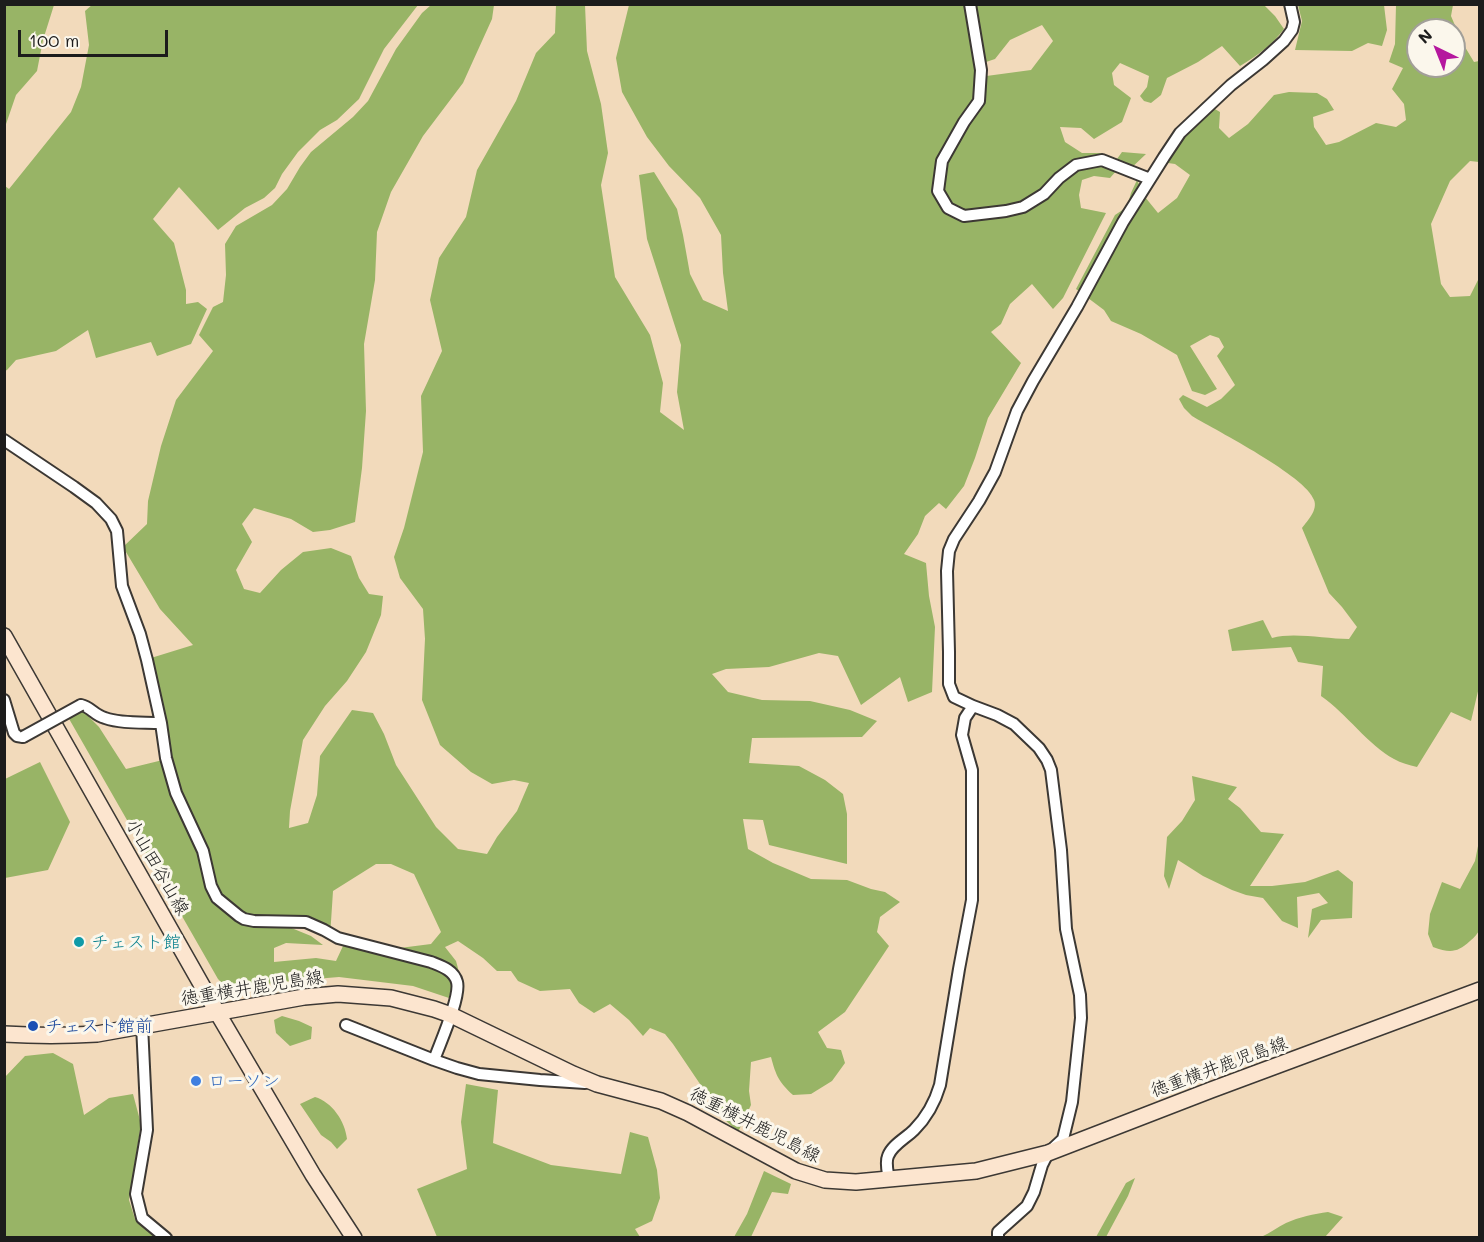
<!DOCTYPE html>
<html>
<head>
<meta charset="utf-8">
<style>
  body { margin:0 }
  #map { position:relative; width:1484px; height:1242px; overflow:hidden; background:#f2dabb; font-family:Mali,sans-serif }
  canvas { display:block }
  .frame { position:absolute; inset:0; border:6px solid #1c1c1c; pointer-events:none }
  .north { position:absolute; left:1406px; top:18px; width:60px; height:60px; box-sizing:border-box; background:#fbf7ec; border:2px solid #a29f99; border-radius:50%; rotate:317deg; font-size:16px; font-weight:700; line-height:24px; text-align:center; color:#1c1c1c }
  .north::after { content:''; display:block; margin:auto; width:21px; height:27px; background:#b5179e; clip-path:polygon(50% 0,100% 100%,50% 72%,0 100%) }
  .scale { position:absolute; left:18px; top:30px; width:150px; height:27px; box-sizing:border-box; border:3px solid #1c1c1c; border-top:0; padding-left:8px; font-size:18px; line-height:21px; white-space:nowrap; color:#1c1c1c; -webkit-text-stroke:4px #fbf7ec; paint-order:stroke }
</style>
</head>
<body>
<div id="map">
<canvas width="1484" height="1242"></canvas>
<div class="frame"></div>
<div class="north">N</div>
<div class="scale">100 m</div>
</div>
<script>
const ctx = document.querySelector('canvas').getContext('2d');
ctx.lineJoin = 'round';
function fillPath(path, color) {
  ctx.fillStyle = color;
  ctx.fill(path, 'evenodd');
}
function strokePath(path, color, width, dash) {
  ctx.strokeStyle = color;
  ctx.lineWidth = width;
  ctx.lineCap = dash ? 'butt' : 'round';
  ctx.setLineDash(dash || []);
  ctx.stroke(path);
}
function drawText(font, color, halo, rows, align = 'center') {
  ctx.font = font + ' Mali,"Klee One",sans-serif';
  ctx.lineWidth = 6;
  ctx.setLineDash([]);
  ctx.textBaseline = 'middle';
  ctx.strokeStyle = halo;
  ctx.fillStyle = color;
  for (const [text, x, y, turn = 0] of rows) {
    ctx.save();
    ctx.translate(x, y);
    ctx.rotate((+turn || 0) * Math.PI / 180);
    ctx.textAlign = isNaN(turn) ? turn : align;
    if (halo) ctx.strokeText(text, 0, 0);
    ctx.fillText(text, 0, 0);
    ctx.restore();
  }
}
const forest = new Path2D(`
  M 5,4 L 54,5 L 43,40 L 37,71 L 16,95 L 5,127 Z
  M 93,4 L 418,5 L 384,49 L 359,99 L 337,120 L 320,130 L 298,152 L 282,174 L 275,188 L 264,198 L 245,208 L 218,230 L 179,187 L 153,219 L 174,243 L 186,290 L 186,304 L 198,302 L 207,309 L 191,344 L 157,356 L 151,342 L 96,358 L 88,330 L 56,351 L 16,360 L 7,370 L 5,371 L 5,186 L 9,189 L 71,112 L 81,87 L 89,45 L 85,11 Z
  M 431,5 L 494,5 L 492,19 L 463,83 L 423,136 L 391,192 L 377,232 L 375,280 L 364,344 L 366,411 L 362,468 L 355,522 L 330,530 L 313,532 L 291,519 L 254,508 L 242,524 L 252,542 L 236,570 L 244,589 L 260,593 L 281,570 L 303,552 L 331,548 L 351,556 L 359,578 L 369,594 L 383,596 L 381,615 L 366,652 L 347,681 L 325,706 L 303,740 L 290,811 L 289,828 L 308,823 L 317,795 L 320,756 L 352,710 L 373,713 L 384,734 L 396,765 L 436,827 L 458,849 L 487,854 L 497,837 L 517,811 L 529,783 L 514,780 L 492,784 L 471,772 L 440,745 L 422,700 L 425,639 L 423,609 L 400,578 L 394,557 L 404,528 L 423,452 L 421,396 L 442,351 L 430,300 L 439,258 L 466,217 L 477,170 L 516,101 L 536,53 L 555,33 L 556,5 L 585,5 L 587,51 L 601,104 L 608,153 L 601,185 L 615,277 L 650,335 L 663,383 L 660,412 L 684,430 L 677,392 L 681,345 L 647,239 L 639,175 L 654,172 L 677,209 L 683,235 L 690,274 L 703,300 L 728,311 L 723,273 L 721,235 L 700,198 L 669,166 L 647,137 L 622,92 L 616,58 L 629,5 L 964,5 L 979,77 L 1031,70 L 1053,41 L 1042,25 L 1010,40 L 995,59 L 983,63 L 976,5 L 1264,5 L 1275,16 L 1284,29 C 1271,46 1258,55 1240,66 L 1222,46 L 1198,62 L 1167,78 L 1161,95 L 1151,103 L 1144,101 L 1140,96 L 1147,87 L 1149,76 L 1120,63 L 1112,73 L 1114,85 L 1131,98 L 1122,122 L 1094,139 L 1081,128 L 1060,127 L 1065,142 L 1082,153 L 1100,153 L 1117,159 L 1122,152 L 1146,154 L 1127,172 L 1117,170 L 1110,178 L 1094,176 L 1082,180 L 1079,195 L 1081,208 L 1106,213 L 1063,298 L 1053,309 L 1032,284 L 1010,304 L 1001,324 L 991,332 L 1021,363 L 988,418 L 975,458 L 964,486 L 946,509 L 939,503 L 925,516 L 918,534 L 904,554 L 926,563 L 929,596 L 935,627 L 932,692 L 908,702 L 900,677 L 861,705 L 838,656 L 819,653 L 769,667 L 726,669 L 712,674 L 728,692 L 762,700 L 810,701 L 850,710 L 877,721 L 862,737 L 752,738 L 749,763 L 799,766 L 825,780 L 843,794 L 847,814 L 847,864 L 769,845 L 763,820 L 743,819 L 748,849 L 773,863 L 811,879 L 847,880 L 871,889 L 885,892 L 900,902 L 880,917 L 877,932 L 889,946 L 845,1012 L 818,1032 L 827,1048 L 841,1050 L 845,1063 L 832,1081 L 811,1094 L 793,1095 C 779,1082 776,1076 771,1057 L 751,1062 L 749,1091 L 751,1105 L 738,1132 L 723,1118 L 673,1044 L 665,1034 L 650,1028 L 643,1036 L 629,1020 L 610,1004 L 594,1013 L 579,1003 L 570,989 L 540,991 L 518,981 L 511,971 L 497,971 L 483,958 L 458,941 L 445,947 L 456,961 L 459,972 L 419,957 L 384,950 L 431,944 L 441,932 L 414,874 L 391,864 L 376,864 L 333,891 L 330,937 L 293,920 L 289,927 L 311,936 L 323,945 L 286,943 L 274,948 L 274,962 L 316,958 L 336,961 L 343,946 L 435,968 L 448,977 L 452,986 L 449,998 L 413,986 L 339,977 L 279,982 L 236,989 L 225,986 L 218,979 L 68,717 L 81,709 L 99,727 L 126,769 L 171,758 L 171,754 L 165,714 L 151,658 L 193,645 L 160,609 L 123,547 L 147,524 L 148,501 L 161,446 L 176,400 L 213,351 L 199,335 L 213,307 L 223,302 L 226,275 L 225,244 L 236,226 L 272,205 L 287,189 L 300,167 L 311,152 L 353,117 L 368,101 L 396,49 L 422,13 Z
  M 1298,5 L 1384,5 L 1387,30 L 1382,46 L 1368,43 L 1352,51 L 1295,50 L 1302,21 Z
  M 1396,5 L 1453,5 L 1451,16 L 1462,42 L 1474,62 L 1479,61 L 1479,162 L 1470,161 L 1450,181 L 1431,224 L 1441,284 L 1450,297 L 1470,296 L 1479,278 L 1479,687 L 1471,721 L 1451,712 L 1417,767 C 1409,765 1401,763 1394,759 C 1368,745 1347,714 1321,696 L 1323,666 L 1298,662 L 1291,647 L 1232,651 L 1228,630 L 1263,620 L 1272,638 C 1294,632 1325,639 1349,639 L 1357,627 L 1342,607 L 1329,593 L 1302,528 C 1308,520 1318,510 1314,500 C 1306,476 1217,431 1192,416 L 1184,408 L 1179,399 L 1183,395 L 1207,407 L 1221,399 L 1235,385 L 1217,356 L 1224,347 L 1219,338 L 1210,335 L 1190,346 L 1217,389 L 1205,395 L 1192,391 L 1177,355 L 1141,334 L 1111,321 L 1104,310 L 1076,289 L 1115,215 L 1127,207 L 1131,193 L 1137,180 L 1145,197 L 1158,213 L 1177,198 L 1190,175 L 1175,164 L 1154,161 L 1174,133 L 1203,102 L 1220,112 L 1219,128 L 1229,138 L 1248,124 L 1274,95 L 1289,92 L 1317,93 L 1327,99 L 1334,110 L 1313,117 L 1314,127 L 1326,145 L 1339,142 L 1376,123 L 1396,127 L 1406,120 L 1404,104 L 1392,89 L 1403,68 L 1389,62 L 1395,44 ZM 1418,30 L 1454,30 L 1454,66 L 1418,66 Z
  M 40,762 L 70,822 L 48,870 L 5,878 L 5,779 Z
  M 1192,776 L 1237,787 L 1228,799 L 1240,808 L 1261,832 L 1284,834 L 1250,886 L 1272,886 L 1305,882 L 1338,870 L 1353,882 L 1352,918 L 1321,920 L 1308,938 L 1312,909 L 1328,903 L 1319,893 L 1297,897 L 1298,928 L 1282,921 L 1263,898 L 1246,895 L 1232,890 L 1203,876 L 1178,860 L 1169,889 L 1164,876 L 1167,837 L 1182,821 L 1195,800 Z
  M 1479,841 L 1480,929 C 1477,934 1475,937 1470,941 C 1457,953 1450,953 1433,947 L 1428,934 L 1430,914 L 1442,882 L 1460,889 L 1475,861 Z
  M 282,1016 L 299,1021 L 312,1027 L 311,1039 L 290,1046 L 276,1033 L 274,1020 Z
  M 53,1053 L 73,1064 L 84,1115 L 109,1098 L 133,1094 L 141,1124 L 129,1200 L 135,1219 L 156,1237 L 5,1237 L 5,1077 L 25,1056 Z
  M 466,1084 L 498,1090 L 493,1143 L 551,1165 L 621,1174 L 630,1132 L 648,1137 L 657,1170 L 660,1198 L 652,1221 L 635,1229 L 640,1237 L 437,1237 L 417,1189 L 467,1169 L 461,1122 Z
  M 315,1097 C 332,1102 345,1121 347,1139 L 337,1149 L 331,1142 L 321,1135 L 300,1104 Z
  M 764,1171 L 791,1184 L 788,1194 L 772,1192 L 751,1237 L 734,1237 L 747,1214 Z
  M 1135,1178 L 1128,1196 L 1106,1237 L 1096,1237 L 1126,1183 Z
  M 1328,1212 L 1343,1217 L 1325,1237 L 1261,1237 C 1270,1233 1278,1227 1286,1223 C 1299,1217 1314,1214 1328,1212 Z`);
const minor = new Path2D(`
  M 970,4 L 981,70 L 979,101 L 964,122 L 942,161 L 938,191 L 948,208 L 964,216 L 1006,211 L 1023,207 L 1044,194 L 1059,178 L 1076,165 L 1102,160 L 1150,179
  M 4,440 L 74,487 L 96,503 L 111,519 L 117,531 L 122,586 L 140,634 L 147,660 L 161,723 L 166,758 L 176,793 L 203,851 L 211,886 L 217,898 L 239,916 L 244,919 L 254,921 L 306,922 L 324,930 L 338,938 L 431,962 C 441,966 454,970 457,982 C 461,997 440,1043 434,1060
  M 4,700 L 14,733 L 17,736 L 23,737
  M 81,705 C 91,707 94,715 105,718 C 122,724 143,722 161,723
  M 142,1025 L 147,1130 L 136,1194 L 142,1218 L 166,1238
  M 346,1025 L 434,1060 L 457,1068 L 479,1074 L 540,1080 L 585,1083
  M 889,1180 C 888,1173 885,1163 888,1156 C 892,1145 906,1138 914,1130 C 927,1117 935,1102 940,1085 L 959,969 L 972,900 L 972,770 L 962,735 L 965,718 L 973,706
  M 998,1238 L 998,1232 L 1027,1206 L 1034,1192 L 1042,1165 L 1048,1153 L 1063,1139 L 1072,1102 L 1081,1018 L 1080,995 L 1066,929 L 1061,850 L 1051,770 L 1047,760 L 1039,748 L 1014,724 L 997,715 L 973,706 L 954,697 L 949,684 L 949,652 L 947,571 L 949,551 L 954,539 L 979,501 L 995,472 L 1017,411 L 1033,381 L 1077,307 L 1123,222 L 1164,157 L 1180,133 L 1231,85 L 1263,60 L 1284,41 L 1292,30 L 1294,22 L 1290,4`);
const secondary = new Path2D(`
  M 4,636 L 217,1012 L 313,1175 L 354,1238
  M 4,1034 C 36,1036 66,1036 97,1034 L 304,997 L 338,994 L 391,998 L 434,1009 L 451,1015 L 573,1074 L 597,1084 L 661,1101 L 688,1113 L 796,1171 L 825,1180 L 856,1182 L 976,1171 L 1048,1153 L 1211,1090 L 1480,990`);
const minorBridge = new Path2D(`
  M 23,737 L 81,705`);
const markers = [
  [79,942,6,"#0f9aa8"],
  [33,1026,6,"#1a4fb4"],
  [196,1081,6,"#3f7fe0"]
];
const streetNames = [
  ["小山田谷山線",157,867,60],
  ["徳重横井鹿児島線",252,988,-9],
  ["徳重横井鹿児島線",1219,1067,-20],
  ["徳重横井鹿児島線",755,1125,27]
];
const cultureNames = [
  ["チェスト館",91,942]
];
const transitNames = [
  ["チェスト館前",45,1026]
];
const shopNames = [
  ["ローソン",208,1081]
];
fillPath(forest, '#98b466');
strokePath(minor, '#3c3834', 14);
strokePath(secondary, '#3c3834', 18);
strokePath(minor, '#fff', 10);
strokePath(secondary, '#fce5cf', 15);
strokePath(minorBridge, '#3c3834', 14, []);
strokePath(minorBridge, '#fff', 10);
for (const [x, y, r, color] of markers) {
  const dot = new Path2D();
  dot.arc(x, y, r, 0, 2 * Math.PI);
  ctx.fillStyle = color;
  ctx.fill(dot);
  strokePath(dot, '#fbf7ec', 2);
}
drawText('18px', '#1c1c1c', '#fbf7ec', streetNames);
drawText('18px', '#0d838f', '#fbf7ec', cultureNames, 'left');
drawText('18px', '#164399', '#fbf7ec', transitNames, 'left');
drawText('18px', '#366cbe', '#fbf7ec', shopNames, 'left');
</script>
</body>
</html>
